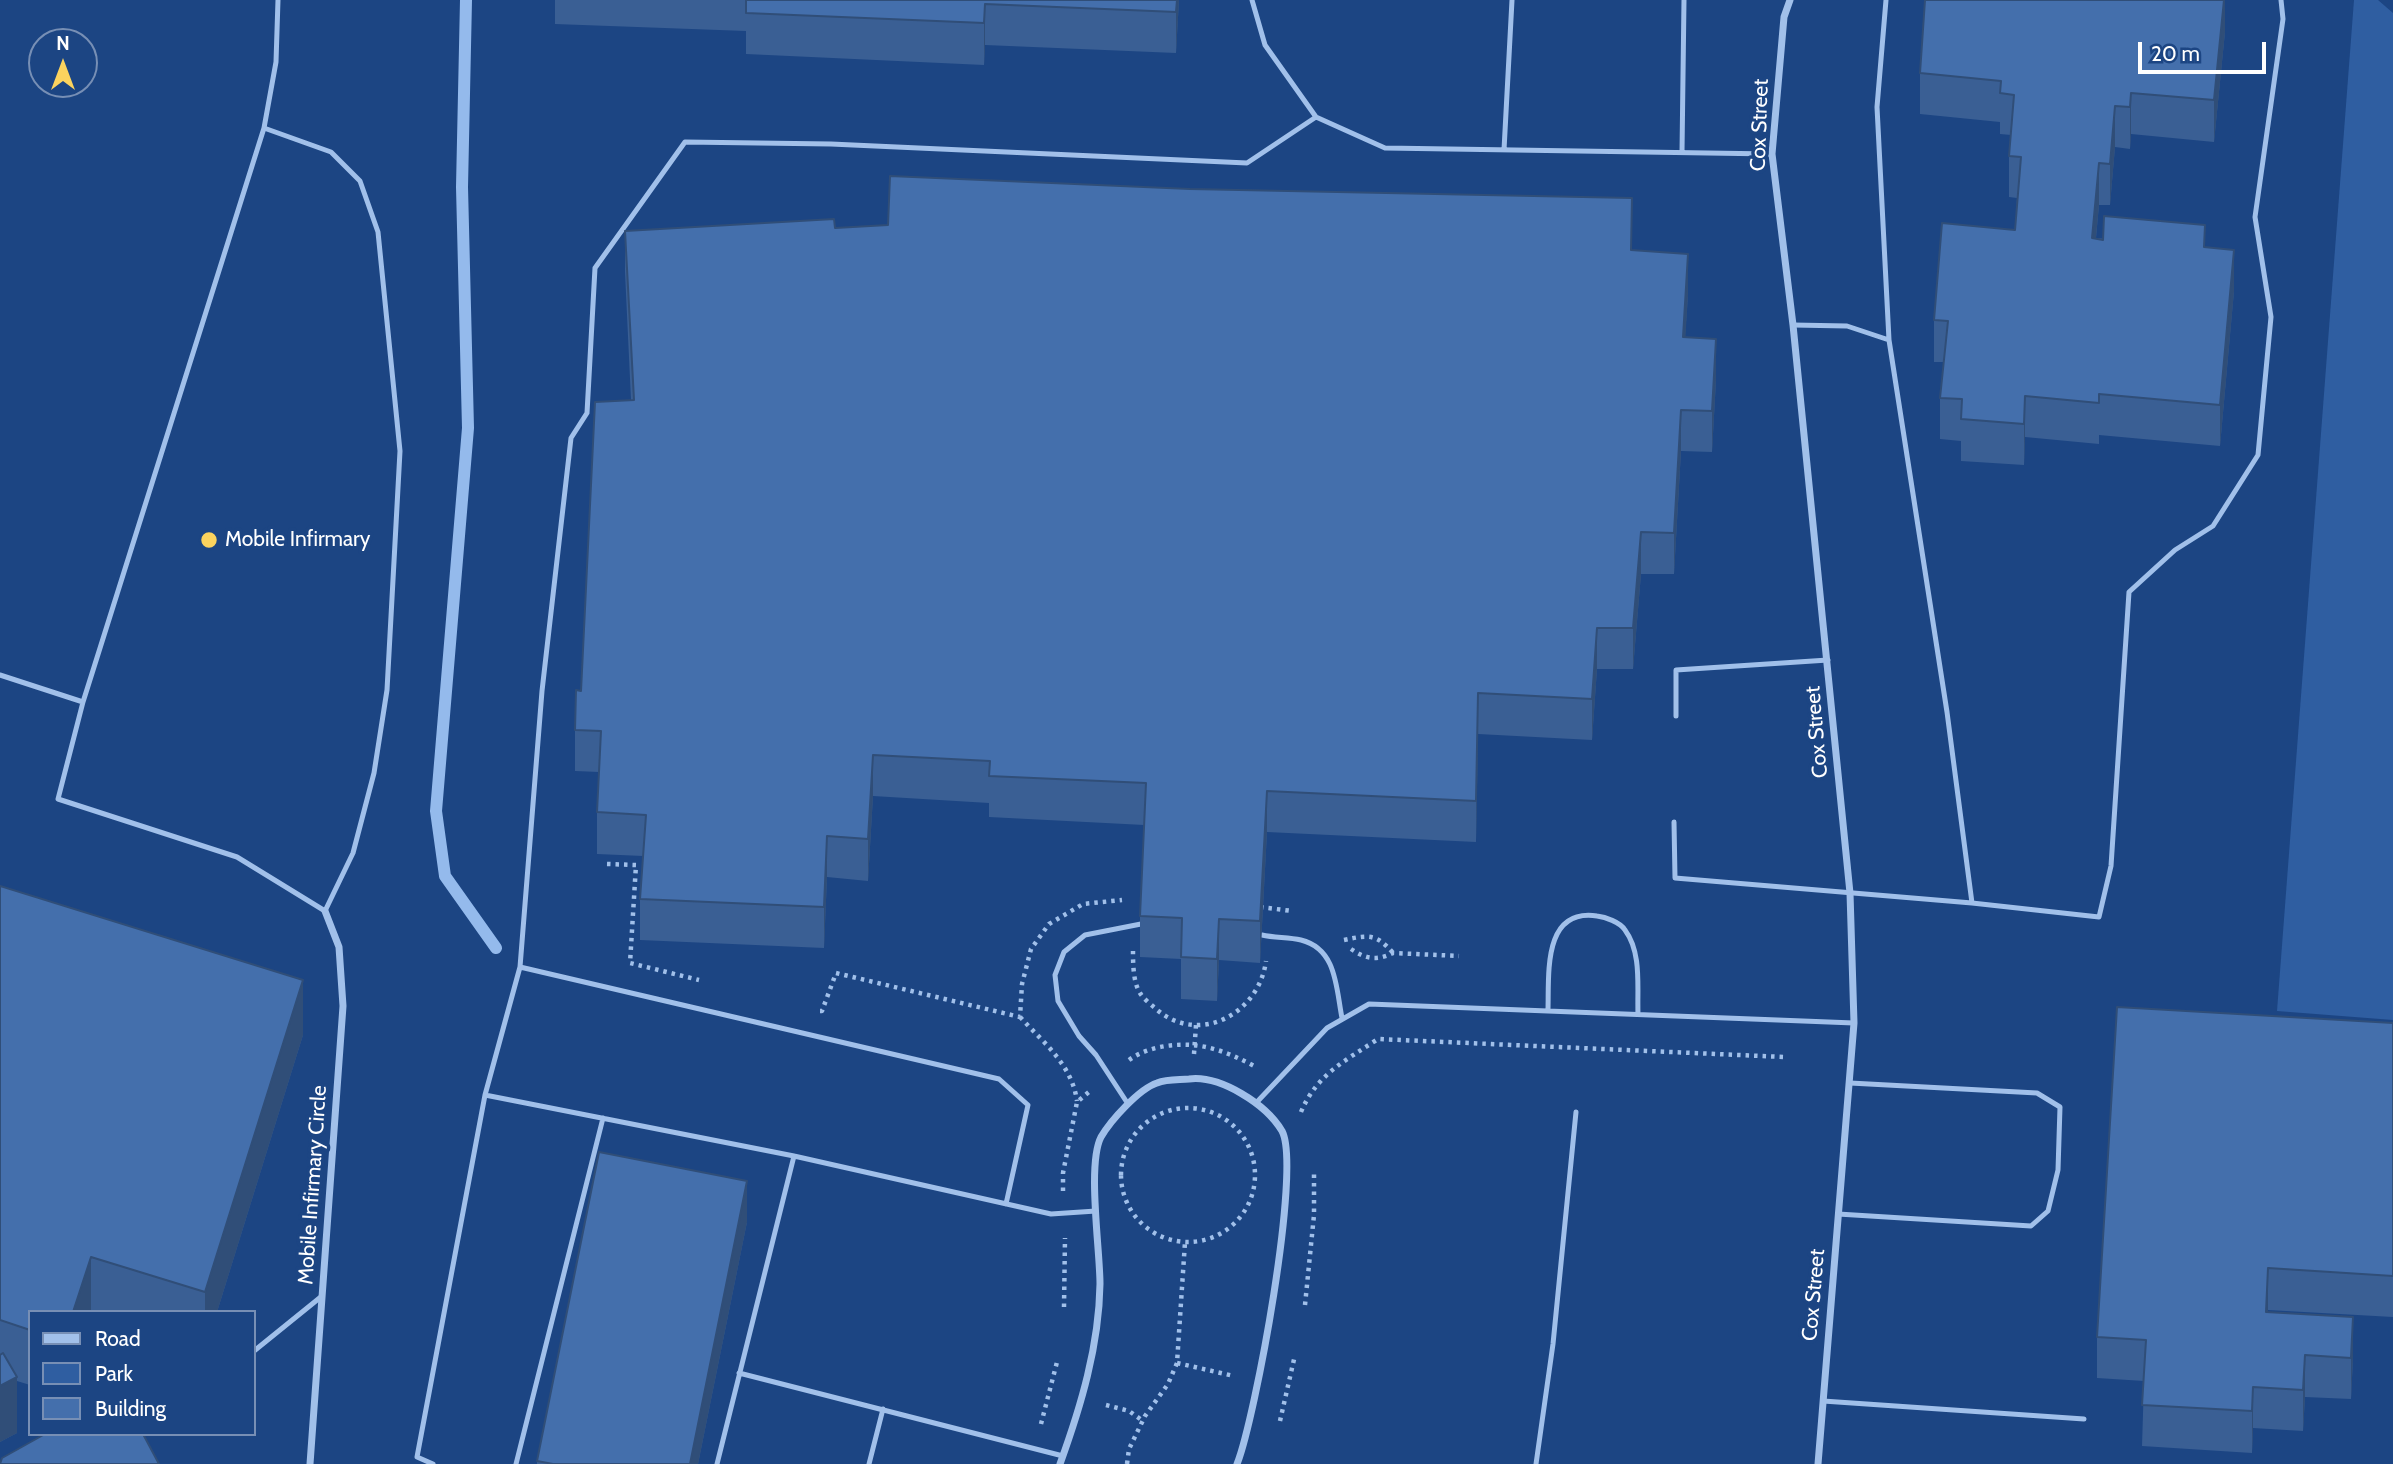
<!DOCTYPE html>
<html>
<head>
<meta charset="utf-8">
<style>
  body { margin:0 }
  #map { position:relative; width:2393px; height:1464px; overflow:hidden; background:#1c4583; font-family:Cabin,sans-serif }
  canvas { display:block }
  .legend { position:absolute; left:28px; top:1310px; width:228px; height:126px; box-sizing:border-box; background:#1c4583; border:2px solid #778fb5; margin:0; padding:9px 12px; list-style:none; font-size:21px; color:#fff }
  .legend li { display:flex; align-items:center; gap:14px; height:35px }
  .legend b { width:35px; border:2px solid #778fb5 }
  .north { position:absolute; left:28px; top:28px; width:70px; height:70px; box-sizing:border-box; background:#1c4583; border:2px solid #778fb5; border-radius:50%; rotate:0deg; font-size:19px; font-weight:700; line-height:28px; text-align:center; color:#fff }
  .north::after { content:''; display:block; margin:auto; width:24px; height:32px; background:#fbd35e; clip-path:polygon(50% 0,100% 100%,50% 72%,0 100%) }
  .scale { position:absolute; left:2138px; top:42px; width:128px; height:32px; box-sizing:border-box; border:4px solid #fff; border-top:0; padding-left:9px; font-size:21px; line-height:24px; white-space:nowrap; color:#fff; -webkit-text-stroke:5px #1c4583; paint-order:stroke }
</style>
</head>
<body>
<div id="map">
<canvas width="2393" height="1464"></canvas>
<ul class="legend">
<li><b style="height:9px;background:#a1c0ea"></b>Road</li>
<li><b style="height:19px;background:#2f5ea1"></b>Park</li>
<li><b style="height:19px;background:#446fac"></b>Building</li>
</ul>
<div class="north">N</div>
<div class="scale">20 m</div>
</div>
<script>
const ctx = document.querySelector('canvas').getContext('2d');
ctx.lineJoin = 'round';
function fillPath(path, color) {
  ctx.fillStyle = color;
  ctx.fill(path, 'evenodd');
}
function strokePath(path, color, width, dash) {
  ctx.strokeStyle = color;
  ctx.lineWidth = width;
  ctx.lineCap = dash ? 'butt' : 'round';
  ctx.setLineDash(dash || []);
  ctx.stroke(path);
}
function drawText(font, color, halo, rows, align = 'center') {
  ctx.font = font + ' Cabin,sans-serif';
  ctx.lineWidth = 7;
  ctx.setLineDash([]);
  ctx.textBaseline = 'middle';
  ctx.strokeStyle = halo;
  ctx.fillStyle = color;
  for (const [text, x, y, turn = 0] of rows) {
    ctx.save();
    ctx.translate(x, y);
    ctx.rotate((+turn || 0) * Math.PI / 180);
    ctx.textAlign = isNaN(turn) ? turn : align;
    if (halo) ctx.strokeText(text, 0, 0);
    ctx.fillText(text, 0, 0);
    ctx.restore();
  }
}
const green = new Path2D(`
  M 2354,0 L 2378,0 L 2393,13 L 2393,1020 L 2277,1011 Z`);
const stream = new Path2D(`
  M 466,0 L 462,187 L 468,428 L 436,811 L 445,876 L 496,948`);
const path = new Path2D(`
  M 607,864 L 636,865 L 630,963 L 699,980
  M 1260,907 L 1292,911
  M 1344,940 C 1368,935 1376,933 1393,953
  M 1351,949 C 1366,959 1376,961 1393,953 L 1459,956
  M 1133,951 C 1133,963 1133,982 1140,993 C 1143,998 1150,1004 1155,1008 C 1198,1047 1259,1014 1266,961
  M 820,1011 L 822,1011 L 836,973 L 1020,1017 L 1022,984 L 1031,949 L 1049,924 L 1083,904 L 1122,900
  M 1020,1017 C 1044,1043 1072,1065 1077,1101
  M 1194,1054 L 1196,1025
  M 1129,1060 C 1140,1052 1153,1048 1166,1046 C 1200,1041 1226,1051 1256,1067
  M1121 1175a67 67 0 1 1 134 0a67 67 0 1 1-134 0Z
  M 1301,1112 C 1317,1074 1345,1061 1378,1039 L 1784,1057
  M 1063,1191 L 1063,1173 L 1077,1102 L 1090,1091
  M 1305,1305 L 1314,1215 L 1314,1171
  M 1064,1307 L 1065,1238
  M 1177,1363 L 1234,1376
  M 1106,1405 L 1129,1411 L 1143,1421
  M 1280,1421 L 1295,1355
  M 1041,1424 L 1057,1362
  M 1127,1464 L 1129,1449 L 1145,1416 L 1168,1384 L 1177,1363 L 1185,1242`);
const service = new Path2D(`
  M 1252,0 L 1265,45 L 1316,117 L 1385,148 L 1772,154
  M 1886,0 L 1877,107 L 1889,340
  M 264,128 L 331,152 L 360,181 L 378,232 L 400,451 L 387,690 L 374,773 L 353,853 L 325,911 L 237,857 L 58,799 L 83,702 L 264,128 L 276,62 L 278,0
  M 1504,150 L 1512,0
  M 1682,152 L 1684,0
  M 1793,325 L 1847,326 L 1889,340 L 1947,712 L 1972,903
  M 0,675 L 83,702
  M 1676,716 L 1676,670 L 1828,660
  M 1674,822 L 1675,878 L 1972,903 L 2099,917 L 2111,866 L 2129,592 L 2175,550 L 2213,526 L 2258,455 L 2271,317 L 2255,217 L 2283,19 L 2281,0
  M 1262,935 C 1275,938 1288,937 1301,940 C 1337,949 1336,988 1342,1018
  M 520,967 L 999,1079 L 1028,1105 L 1006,1204
  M 1548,1009 C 1549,973 1543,908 1597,916 C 1605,917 1620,922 1625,930 C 1642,953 1637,987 1638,1014
  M 485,1095 L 794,1156 L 1051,1214 L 1096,1211
  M 1256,1103 L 1327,1028 L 1369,1004 L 1854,1023
  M 1128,1104 L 1096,1055 L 1079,1036 L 1058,1001 L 1055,975 L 1064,952 L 1085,935 L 1141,924
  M 1838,1214 L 2031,1226 L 2048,1211 L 2058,1170 L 2060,1107 L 2037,1093 L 1850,1083
  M 254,1351 L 322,1296
  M 739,1373 L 1063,1456
  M 1823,1401 L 2084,1419
  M 433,1464 L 417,1457 L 485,1095 L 520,967 L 542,691 L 571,438 L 587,413 L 595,268 L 685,142 L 831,144 L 1247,163 L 1316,117
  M 516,1464 L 603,1118
  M 717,1464 L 794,1156
  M 869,1464 L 883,1409
  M 1536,1464 L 1553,1344 L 1576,1112`);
const minor = new Path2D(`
  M 1790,0 L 1784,17 L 1772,154 L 1793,325 L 1850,893 L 1854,1023 L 1818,1464
  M 310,1464 L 343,1006 L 339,947 L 325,911
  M 1060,1464 C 1081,1406 1099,1346 1100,1284 C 1100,1250 1087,1164 1101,1137 C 1111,1120 1139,1089 1157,1083 C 1167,1079 1179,1080 1189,1079 C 1220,1075 1266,1104 1282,1131 C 1302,1168 1255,1419 1237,1464`);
const wall = new Path2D(`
  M 555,0 L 1179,0 L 1176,53 L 985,45 L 984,65 L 746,54 L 746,31 L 555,24 Z
  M 2225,0 L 2225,32 L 2214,142 L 2131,134 L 2130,149 L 2115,147 L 2110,205 L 2099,205 L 2096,238 L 2205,247 L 2234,291 L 2220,446 L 2099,435 L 2099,444 L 2025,437 L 2024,465 L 1961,461 L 1961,441 L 1940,439 L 1940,398 L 1944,362 L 1934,362 L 1934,320 L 2015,230 L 2017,198 L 2009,197 L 2009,156 L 2011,135 L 2000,134 L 2000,122 L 1920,114 L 1920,73 Z
  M 835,228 L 1632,250 L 1688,295 L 1685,337 L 1716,380 L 1712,452 L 1681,451 L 1674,574 L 1641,574 L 1633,669 L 1597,669 L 1592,740 L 1478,734 L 1476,842 L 1267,832 L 1260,963 L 1219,960 L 1217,1001 L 1181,999 L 1181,959 L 1140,957 L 1140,916 L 1144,825 L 989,817 L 989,803 L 873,796 L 868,881 L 827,877 L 824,948 L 640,940 L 640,899 L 643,856 L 597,854 L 597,812 L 599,772 L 575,771 L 575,730 L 631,400 L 625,272 L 625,231 Z
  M 0,886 L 303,1035 L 217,1312 L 30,1312 L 30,1385 L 17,1381 L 17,1433 L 0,1442 Z
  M 2393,1023 L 2393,1317 L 2268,1310 L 2268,1312 L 2353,1358 L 2351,1399 L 2305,1397 L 2303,1431 L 2253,1428 L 2252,1453 L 2142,1446 L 2144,1381 L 2097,1378 L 2097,1337 Z
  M 747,1222 L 698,1464 L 537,1464 L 537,1461 Z`);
const shadedWall = new Path2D(`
  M 1177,0 L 1179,0 L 1176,53 L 1176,12 Z
  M 2224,0 L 2225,0 L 2225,32 L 2214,142 L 2214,100 Z
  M 985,4 L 985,45 L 984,65 L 984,23 Z
  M 2131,93 L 2131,134 L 2130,149 L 2130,107 Z
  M 2115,106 L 2115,147 L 2110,205 L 2110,164 Z
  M 2099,163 L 2099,205 L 2092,279 L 2092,238 Z
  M 2234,250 L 2234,291 L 2220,446 L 2220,405 Z
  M 1688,254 L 1688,295 L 1683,378 L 1683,337 Z
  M 1716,339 L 1716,380 L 1712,452 L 1712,411 Z
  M 2025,396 L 2025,437 L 2024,465 L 2024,424 Z
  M 1681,410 L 1681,451 L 1674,574 L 1674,533 Z
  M 1641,532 L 1641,574 L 1633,669 L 1633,628 Z
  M 1597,628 L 1597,669 L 1592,740 L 1592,699 Z
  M 1478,693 L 1478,734 L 1476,842 L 1476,801 Z
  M 873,755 L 873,796 L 868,881 L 868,839 Z
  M 1267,791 L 1267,832 L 1260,963 L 1260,921 Z
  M 827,836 L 827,877 L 824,948 L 824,907 Z
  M 1219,919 L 1219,960 L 1217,1001 L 1217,959 Z
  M 303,980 L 303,1035 L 217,1312 L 205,1312 L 205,1292 Z
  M 747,1181 L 747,1222 L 698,1464 L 690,1464 Z
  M 91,1257 L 91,1312 L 73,1312 Z
  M 2268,1268 L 2268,1310 L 2266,1354 L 2266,1312 Z
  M 2353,1317 L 2353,1358 L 2351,1399 L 2351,1358 Z
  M 2305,1355 L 2305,1397 L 2303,1431 L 2303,1390 Z
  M 17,1377 L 17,1433 L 0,1442 L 0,1386 Z
  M 2253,1387 L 2253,1428 L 2252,1453 L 2252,1411 Z`);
const building = new Path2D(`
  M 746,0 L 1177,0 L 1176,12 L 985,4 L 984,23 L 746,13 Z
  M 1925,0 L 2224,0 L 2214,100 L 2131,93 L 2130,107 L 2115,106 L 2110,164 L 2099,163 L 2092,238 L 2103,240 L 2104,216 L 2205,225 L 2204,247 L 2234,250 L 2220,405 L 2099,394 L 2099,403 L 2025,396 L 2024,424 L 1961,419 L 1962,399 L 1940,398 L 1948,321 L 1934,320 L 1942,223 L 2015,230 L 2021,157 L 2009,156 L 2014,95 L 2000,93 L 2001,81 L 1920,73 Z
  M 890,176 L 1190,189 L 1632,198 L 1631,250 L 1688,254 L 1683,337 L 1716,339 L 1712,411 L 1681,410 L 1674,533 L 1641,532 L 1633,628 L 1597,628 L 1592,699 L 1478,693 L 1476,801 L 1267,791 L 1260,921 L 1219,919 L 1217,959 L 1181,957 L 1182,918 L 1140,916 L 1146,783 L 989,776 L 990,761 L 873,755 L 868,839 L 827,836 L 824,907 L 640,899 L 646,815 L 597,812 L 601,731 L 575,730 L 576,690 L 581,691 L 595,402 L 634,400 L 625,231 L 834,219 L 835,228 L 888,225 Z
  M 0,886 L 303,980 L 205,1292 L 91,1257 L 73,1312 L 30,1312 L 30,1330 L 0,1320 Z
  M 2117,1007 L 2393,1023 L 2393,1276 L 2268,1268 L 2266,1312 L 2353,1317 L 2351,1358 L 2305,1355 L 2303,1390 L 2253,1387 L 2252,1411 L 2142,1405 L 2146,1340 L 2097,1337 Z
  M 599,1152 L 747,1181 L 690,1464 L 553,1464 L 537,1461 Z
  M 3,1353 L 17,1377 L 0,1386 L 0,1355 Z
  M 45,1434 L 143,1434 L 159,1464 L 0,1464 L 2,1458 Z`);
const markers = [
  [209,540,9,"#fbd35e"]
];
const streetNames = [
  ["Cox Street",1760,125,-88],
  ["Cox Street",1817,732,-95],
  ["Mobile Infirmary Circle",313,1185,-86],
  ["Cox Street",1814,1295,-85]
];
const poiNames = [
  ["Mobile Infirmary",225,540]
];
fillPath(green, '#2f5ea1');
strokePath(stream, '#94baec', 12);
strokePath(path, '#a1c0ea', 4.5, [3.5, 5]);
strokePath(service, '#a1c0ea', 5);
strokePath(minor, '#a1c0ea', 7);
fillPath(wall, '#3a5f94');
fillPath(shadedWall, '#304e78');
fillPath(building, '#446fac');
strokePath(building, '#304e78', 2);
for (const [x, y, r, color] of markers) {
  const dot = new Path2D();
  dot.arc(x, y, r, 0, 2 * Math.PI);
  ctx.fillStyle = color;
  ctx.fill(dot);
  strokePath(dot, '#1c4583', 2.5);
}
drawText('21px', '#fff', '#1c4583', streetNames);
drawText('21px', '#fff', '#1c4583', poiNames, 'left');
</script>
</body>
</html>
